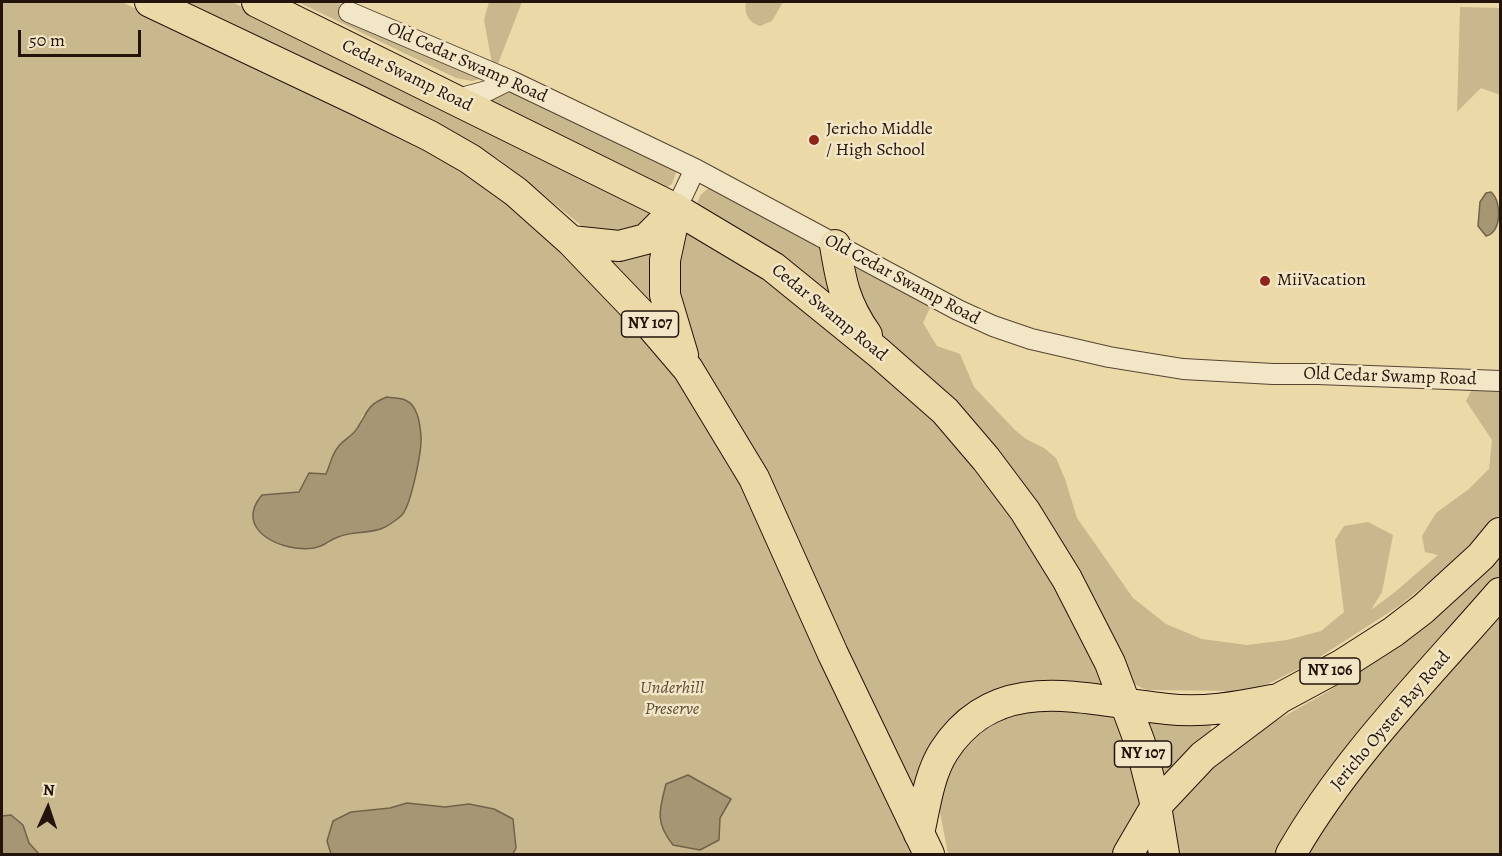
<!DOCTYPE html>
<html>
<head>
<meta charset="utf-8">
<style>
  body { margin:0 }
  #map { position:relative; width:1502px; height:856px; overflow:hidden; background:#ebd9a8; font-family:Alegreya,serif }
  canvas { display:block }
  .frame { position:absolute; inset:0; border:3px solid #23130b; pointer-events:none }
  .north { position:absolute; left:18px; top:778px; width:60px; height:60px; -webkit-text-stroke:4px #f2e6c6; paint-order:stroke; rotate:3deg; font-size:16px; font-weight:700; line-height:24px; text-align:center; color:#23130b }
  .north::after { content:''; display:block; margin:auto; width:21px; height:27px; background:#23130b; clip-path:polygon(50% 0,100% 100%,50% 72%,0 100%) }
  .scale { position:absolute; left:18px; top:30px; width:123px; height:27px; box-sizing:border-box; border:3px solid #23130b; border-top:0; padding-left:8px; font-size:18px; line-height:21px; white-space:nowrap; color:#23130b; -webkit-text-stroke:4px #f2e6c6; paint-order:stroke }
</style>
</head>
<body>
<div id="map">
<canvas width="1502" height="856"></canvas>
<div class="frame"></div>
<div class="north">N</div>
<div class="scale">50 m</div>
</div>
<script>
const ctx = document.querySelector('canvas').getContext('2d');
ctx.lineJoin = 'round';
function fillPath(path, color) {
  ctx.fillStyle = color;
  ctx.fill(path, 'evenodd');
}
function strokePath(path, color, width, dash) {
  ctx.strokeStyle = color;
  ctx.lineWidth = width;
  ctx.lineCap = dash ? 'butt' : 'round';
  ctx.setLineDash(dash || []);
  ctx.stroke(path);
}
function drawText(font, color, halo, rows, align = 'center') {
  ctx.font = font + ' Alegreya,serif';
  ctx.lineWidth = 5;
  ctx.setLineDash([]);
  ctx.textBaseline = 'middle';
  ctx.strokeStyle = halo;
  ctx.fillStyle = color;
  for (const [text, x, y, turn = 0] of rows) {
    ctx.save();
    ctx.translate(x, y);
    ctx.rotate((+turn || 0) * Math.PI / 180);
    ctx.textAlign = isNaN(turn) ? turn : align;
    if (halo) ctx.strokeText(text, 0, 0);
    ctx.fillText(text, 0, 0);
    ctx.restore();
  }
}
const green = new Path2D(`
  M 2,2 L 122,2 L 295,88 L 360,111 L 442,155 L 527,216 L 662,355 L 755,507 L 917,854 L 2,854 ZM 387,397 L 406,400 L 414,408 L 383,528 L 336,537 L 328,544 L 262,495 L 299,492 L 326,474 L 329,463 L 338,446 L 351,436 L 359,426 L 362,416 Z
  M 179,2 L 232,2 L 649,205 L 654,227 L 592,234 L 500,160 L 473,144 Z
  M 298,2 L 337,2 L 484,78 L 472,81 L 456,78 Z
  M 489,2 L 522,2 L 494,74 L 484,20 Z
  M 746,2 L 783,2 L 772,21 L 760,26 C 748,22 744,14 746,2 Z
  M 1460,7 L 1500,8 L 1500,95 L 1481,88 L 1457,112 Z
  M 505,88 L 671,167 L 676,172 L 672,184 L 667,187 L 659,185 L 483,99 Z
  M 708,189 L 713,189 L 826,248 L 837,301 L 697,206 C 698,198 701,193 708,189 Z
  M 686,224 L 755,268 L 898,380 L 970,460 L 1030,541 L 1110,690 L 1000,691 L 915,799 L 755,450 L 699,359 L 683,322 L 677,274 Z
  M 658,248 L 668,323 L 607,263 L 609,257 C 627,259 642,256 658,248 Z
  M 838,249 L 933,301 L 923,323 L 937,346 L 960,354 L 974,387 L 1015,430 L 1026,439 L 1044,448 L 1056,458 L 1065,479 L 1077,518 L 1133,598 L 1166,624 L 1202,639 L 1247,645 L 1287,640 L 1321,631 L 1344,612 L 1335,540 L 1344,526 L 1368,522 L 1393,535 L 1382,592 L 1371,610 L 1395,592 L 1438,555 L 1425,552 L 1422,536 L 1436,513 L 1469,489 L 1489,469 L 1492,440 L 1466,401 L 1473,387 L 1500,387 L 1500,515 L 1445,569 L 1399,606 L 1312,662 L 1270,683 L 1242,691 L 1147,690 L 1134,684 L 1122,673 L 1060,560 L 881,352 Z
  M 1500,552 L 1500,575 L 1280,854 L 1174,854 L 1166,810 L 1212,765 L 1260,730 L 1329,691 L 1410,636 Z
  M 1500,603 L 1500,854 L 1305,854 L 1356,771 Z
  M 1010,707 L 1119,713 L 1146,807 L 1116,854 L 948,854 L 938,802 L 948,762 L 975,728 Z
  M 1142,716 L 1211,724 C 1212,748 1181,770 1165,786 Z`);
const water = new Path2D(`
  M 1491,192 C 1502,201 1502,233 1486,236 L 1478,226 L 1480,202 L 1486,193 Z
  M 387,397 C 392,398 401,398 405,400 C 418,405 420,424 421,436 C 422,451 411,505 402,515 C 398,519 388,526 383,528 C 369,534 352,531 338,537 C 329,540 326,546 314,548 C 283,553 232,530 262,495 L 299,492 L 309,473 L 326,474 C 330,465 331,456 338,447 C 343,440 353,436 358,427 C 368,411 368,404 387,397 Z
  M 688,775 L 731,799 L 720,818 L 719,840 L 700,850 L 673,845 C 655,822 659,811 666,784 Z
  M 407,803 L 445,807 L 469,804 L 494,809 L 513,819 L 516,848 L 513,854 L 331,854 L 327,841 L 333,821 L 351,812 L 390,808 Z
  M 11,815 L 23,825 L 29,843 L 39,854 L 2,854 L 2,816 Z`);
const street = new Path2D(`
  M 349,12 L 509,80 L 695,169 L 958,310 L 993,326 L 1031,339 L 1109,357 L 1183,369 L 1273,374 L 1318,374 L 1500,381
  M 454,100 L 487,91 L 509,80
  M 676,209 L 695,169`);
const primary = new Path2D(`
  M 150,2 L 359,101 L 430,136 L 470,159 L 516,192 L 571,241 L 641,314 L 688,369 L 754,478 L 833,654 L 929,854
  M 257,2 L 676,209 L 773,267 L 879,353 L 945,411 L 986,459 L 1025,511 L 1067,579 L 1110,663 L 1140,743 L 1156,806 L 1164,854
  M 676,209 L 665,260 L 665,295 L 683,355
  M 571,241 L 619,246 L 646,239 L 676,209
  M 835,245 C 841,282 845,304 867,335
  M 919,834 C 925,807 929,774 944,751 C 998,668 1086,701 1167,709 C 1203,713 1237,707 1272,700
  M 1128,854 L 1156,806 L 1203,756 L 1280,698 L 1343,664 L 1393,632 L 1423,609 L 1481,556 L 1500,533
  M 1291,854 C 1345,759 1428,676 1500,593`);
const markers = [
  [814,140,6,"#8f2418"],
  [1265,281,6,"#8f2418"]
];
const shields = [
  [650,324,57],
  [1330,671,60],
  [1143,754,57]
];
const shieldNames = [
  ["NY 107",650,324],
  ["NY 106",1330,671],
  ["NY 107",1143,754]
];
const streetNames = [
  ["Old Cedar Swamp Road",467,63,24],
  ["Cedar Swamp Road",407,76,26],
  ["Old Cedar Swamp Road",902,280,28],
  ["Cedar Swamp Road",829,313,39],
  ["Old Cedar Swamp Road",1390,377,2],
  ["Jericho Oyster Bay Road",1391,721,-50]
];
const poiNames = [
  ["Jericho Middle",826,130],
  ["/ High School",826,151],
  ["MiiVacation",1277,281]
];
const parkNames = [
  ["Underhill",672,689],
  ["Preserve",672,710]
];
fillPath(green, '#c9b78d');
fillPath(water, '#a79673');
strokePath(water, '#726249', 1.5);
strokePath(street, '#554432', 22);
strokePath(primary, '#23130b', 32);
strokePath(street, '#f2e6c6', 20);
strokePath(primary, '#ebd9a8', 30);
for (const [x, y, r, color] of markers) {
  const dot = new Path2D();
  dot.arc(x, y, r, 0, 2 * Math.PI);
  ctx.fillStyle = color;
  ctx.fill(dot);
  strokePath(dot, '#f2e6c6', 2);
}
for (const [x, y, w] of shields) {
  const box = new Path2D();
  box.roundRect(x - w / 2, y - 13, w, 26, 4.5);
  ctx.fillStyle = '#f2e6c6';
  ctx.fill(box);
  strokePath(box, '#23130b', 1.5);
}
drawText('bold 16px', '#23130b', null, shieldNames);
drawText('18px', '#23130b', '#f2e6c6', streetNames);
drawText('18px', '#23130b', '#f2e6c6', poiNames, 'left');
drawText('italic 18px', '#5d4c38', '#f2e6c6', parkNames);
</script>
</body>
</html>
